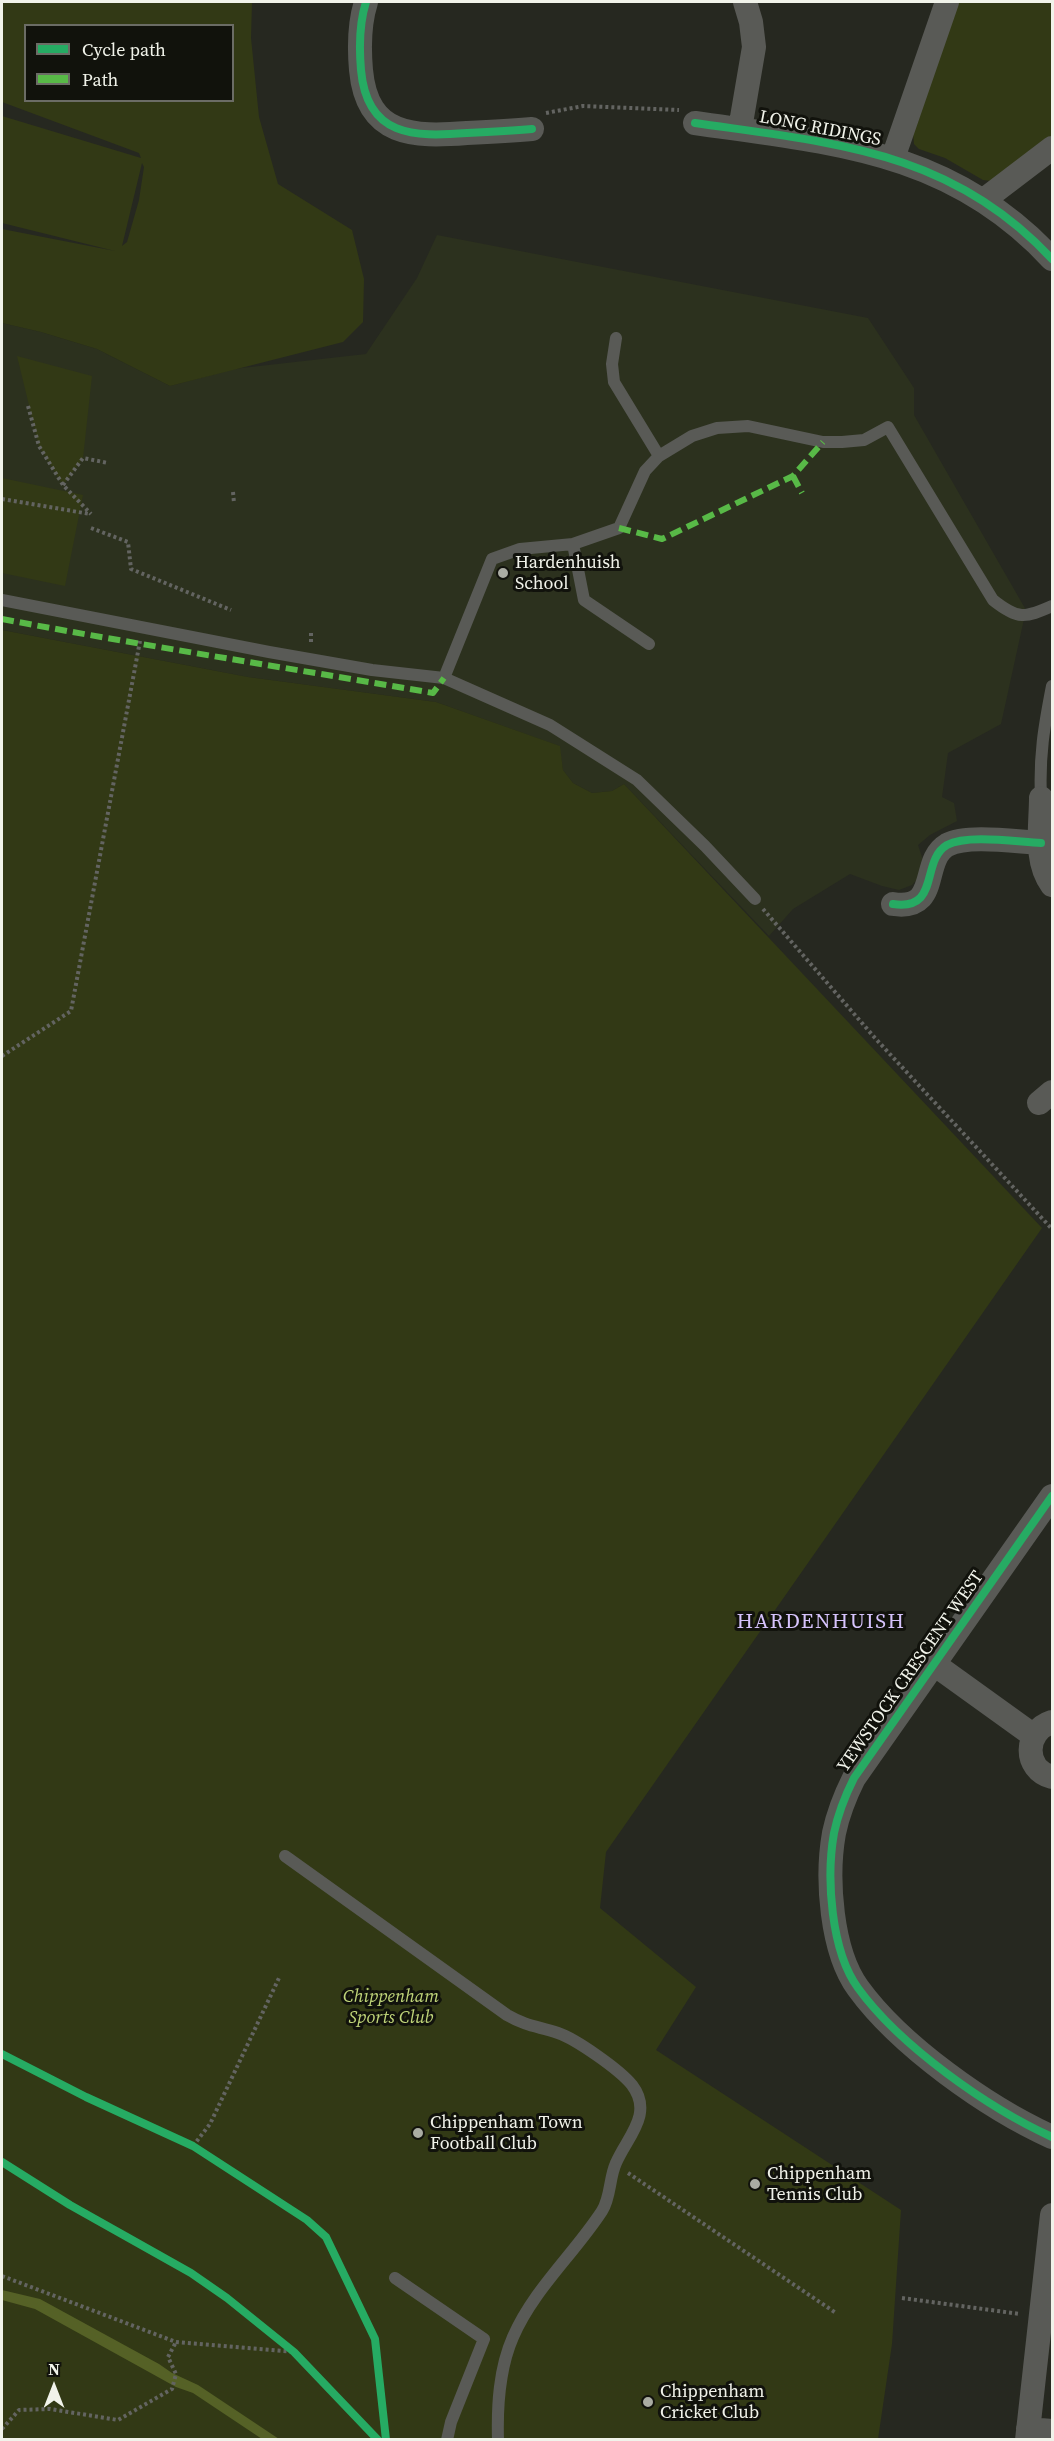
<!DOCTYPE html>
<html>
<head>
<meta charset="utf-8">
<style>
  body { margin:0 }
  #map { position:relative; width:1054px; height:2441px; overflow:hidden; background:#262820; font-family:"Source Serif 4",serif }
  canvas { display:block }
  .frame { position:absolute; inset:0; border:3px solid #f1f3ea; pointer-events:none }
  .legend { position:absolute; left:24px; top:24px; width:210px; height:78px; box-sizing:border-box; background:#11120c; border:2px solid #6b6c65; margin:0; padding:8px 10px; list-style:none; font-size:18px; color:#f1f3ea }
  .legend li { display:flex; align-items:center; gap:12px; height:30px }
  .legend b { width:30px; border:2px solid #6b6c65 }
  .north { position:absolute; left:24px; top:2357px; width:60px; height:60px; -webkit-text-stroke:4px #11120c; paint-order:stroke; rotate:0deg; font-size:16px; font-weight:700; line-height:24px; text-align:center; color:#f1f3ea }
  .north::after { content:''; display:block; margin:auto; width:21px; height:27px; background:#f1f3ea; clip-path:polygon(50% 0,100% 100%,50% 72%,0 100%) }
</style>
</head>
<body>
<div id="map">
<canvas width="1054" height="2441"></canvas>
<div class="frame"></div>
<ul class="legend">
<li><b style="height:8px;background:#26ab63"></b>Cycle path</li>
<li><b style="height:8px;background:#58b947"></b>Path</li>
</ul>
<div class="north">N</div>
</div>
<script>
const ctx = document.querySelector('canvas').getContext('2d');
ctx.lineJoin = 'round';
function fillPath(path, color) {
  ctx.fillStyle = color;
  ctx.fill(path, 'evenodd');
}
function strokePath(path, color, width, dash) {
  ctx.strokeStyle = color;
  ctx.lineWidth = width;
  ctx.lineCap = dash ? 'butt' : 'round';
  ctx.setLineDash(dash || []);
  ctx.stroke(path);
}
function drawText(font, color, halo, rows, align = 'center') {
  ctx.font = font + ' "Source Serif 4",serif';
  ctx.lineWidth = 6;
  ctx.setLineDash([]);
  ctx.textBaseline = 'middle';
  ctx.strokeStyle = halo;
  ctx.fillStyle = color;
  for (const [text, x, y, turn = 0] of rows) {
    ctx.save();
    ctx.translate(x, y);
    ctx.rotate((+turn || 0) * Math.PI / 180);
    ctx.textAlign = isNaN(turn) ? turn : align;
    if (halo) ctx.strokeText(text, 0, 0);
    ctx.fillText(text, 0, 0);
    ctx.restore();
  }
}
const built = new Path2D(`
  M 437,235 L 868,318 L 914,388 L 914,415 L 1026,610 L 1001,724 L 948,753 L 942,797 L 954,803 L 957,821 L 930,835 L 918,845 L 923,860 L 922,874 L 912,885 L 899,890 L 882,886 L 850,874 L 793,909 L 769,936 L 624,784 L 612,791 L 592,793 L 573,783 L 563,770 L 559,746 L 436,702 L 248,677 L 2,630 L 2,323 L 41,332 L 97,349 L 170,386 L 233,369 L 366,354 L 417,278 Z`);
const green = new Path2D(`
  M 2,2 L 252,2 L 251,38 L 259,117 L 278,184 L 352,230 L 364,279 L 363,322 L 343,342 L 170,386 L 97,349 L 41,332 L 2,323 L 2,229 L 115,251 L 2,223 L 2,116 L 141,158 L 139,153 L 2,102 ZM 26,26 L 232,26 L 232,100 L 26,100 ZM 142,163 L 144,167 L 139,200 L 127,242 L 122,246 Z
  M 956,2 L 1052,2 L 1052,136 L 991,181 L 983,180 L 945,158 L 919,149 L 914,144 L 913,132 Z
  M 17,356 L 92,376 L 83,458 L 63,485 L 39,446 Z
  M 2,478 L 83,495 L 65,586 L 2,573 Z
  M 2,630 L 248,677 L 436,702 L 560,746 L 563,770 L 573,783 L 592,793 L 612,791 L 624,784 L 1042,1228 L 606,1852 L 600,1908 L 696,1987 L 656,2050 L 901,2210 L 892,2344 L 878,2439 L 2,2439 Z`);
const water = new Path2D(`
  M 2,2290 L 40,2299 L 159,2364 L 172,2373 L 198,2385 L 279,2439 L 262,2439 L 193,2393 L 176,2387 L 35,2309 L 2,2300 Z`);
const path = new Path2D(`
  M 546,113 L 583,106 L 679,110
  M 28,406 L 39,446 L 63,485 L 91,514
  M 63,485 L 83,458 L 108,463
  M 233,492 L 234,503
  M 2,499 L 90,514
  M 91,528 L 128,542 L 131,569 L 231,610
  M 311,633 L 311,644
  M 763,909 L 875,1038 L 1052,1229
  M 2,1056 L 71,1011 L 140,641
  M 193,2146 L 210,2124 L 279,1978
  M 628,2173 L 836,2313
  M 2,2276 L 176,2342 L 294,2352
  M 902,2298 L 1020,2314
  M 2,2429 L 19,2410 L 50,2409 L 118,2420 L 172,2389 L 176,2374 L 168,2357 L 176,2342`);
const lane = new Path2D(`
  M 616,338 L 612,364 L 614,382 L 659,456
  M 573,544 L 584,600 L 649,644
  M 2,600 L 269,652 L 372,670 L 444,678 L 550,725 L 637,780 L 705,846 L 755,899
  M 444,678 L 492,559 L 520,549 L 573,544 L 619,528 L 645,471 L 659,456 L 692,436 L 717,428 L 748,426 L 823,442 L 842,442 L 864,440 L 888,427 L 993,600 C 1018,620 1025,618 1052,606
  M 1041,798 C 1039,756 1044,727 1052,686
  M 285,1856 L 507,2015 C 528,2027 537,2026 558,2033 C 576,2039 620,2070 632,2085 C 654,2114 627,2137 616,2163 C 609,2178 611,2197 602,2211 C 574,2254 534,2289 513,2337 C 499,2369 497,2405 498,2440
  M 395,2278 L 484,2339 L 451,2422 L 447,2440`);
const street = new Path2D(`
  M 366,2 C 359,24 359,47 361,70 C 367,137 414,137 467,133 C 489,132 510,131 532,129
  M 695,123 C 833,143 951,150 1052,259
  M 740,129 L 754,47 L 751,22 L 745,2
  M 893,158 L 947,2
  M 985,199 L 1052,148
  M 1041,798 C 1041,825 1034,861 1052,885
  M 893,904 C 941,911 920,861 947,845 C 968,834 1017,842 1041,843
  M 1039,1103 L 1052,1092
  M 1052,1496 L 854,1778 C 845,1796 838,1814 834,1833 C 826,1878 831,1951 858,1988 C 900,2046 988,2108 1052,2137
  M 934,1664 L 1034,1736
  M 1052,1722 C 1024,1731 1023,1769 1052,1777
  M 1028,2429 L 1052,2431
  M 1027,2440 L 1052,2215`);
const quiet = new Path2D(`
  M 793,476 L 802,493
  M 619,528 L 662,539 L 793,476 L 823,442
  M 2,619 C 145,646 289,668 433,693 L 444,678`);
const cycleway = new Path2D(`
  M 366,2 C 359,24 359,47 361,70 C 367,137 414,137 467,133 C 489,132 510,131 532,129
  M 695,123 C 833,143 951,150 1052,259
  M 893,904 C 941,911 920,861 947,845 C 968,834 1017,842 1041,843
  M 1052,1496 L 854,1778 C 845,1796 838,1814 834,1833 C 826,1878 831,1951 858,1988 C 900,2046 988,2108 1052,2137
  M 2,2054 L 86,2097 L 193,2146 L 307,2220 L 326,2237 L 375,2339 L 386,2440
  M 2,2162 L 70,2205 L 191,2273 L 227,2298 L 294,2352 L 378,2440`);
const markers = [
  [503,573,6,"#aaaca3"],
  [418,2133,6,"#aaaca3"],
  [755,2184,6,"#aaaca3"],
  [648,2402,6,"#aaaca3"]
];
const streetNames = [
  ["LONG RIDINGS",820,129,11],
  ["YEWSTOCK CRESCENT WEST",911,1672,-55]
];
const poiNames = [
  ["Hardenhuish",515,563],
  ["School",515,584],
  ["Chippenham Town",430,2123],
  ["Football Club",430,2144],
  ["Chippenham",767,2174],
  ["Tennis Club",767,2195],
  ["Chippenham",660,2392],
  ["Cricket Club",660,2413]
];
const parkNames = [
  ["Chippenham",391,1997],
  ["Sports Club",391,2018]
];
const quarterNames = [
  ["HARDENHUISH",821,1623]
];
fillPath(built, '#2c311e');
fillPath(green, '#323915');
fillPath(water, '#556126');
strokePath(path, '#636461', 4, [3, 3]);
strokePath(lane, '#595a56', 12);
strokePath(street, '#595a56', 24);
strokePath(quiet, '#58b947', 6, [12, 6]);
strokePath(cycleway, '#26ab63', 8);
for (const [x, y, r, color] of markers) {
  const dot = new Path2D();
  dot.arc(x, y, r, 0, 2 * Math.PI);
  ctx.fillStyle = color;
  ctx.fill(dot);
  strokePath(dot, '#11120c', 2);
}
drawText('18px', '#f1f3ea', '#11120c', streetNames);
drawText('18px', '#f1f3ea', '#11120c', poiNames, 'left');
drawText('italic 18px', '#c0d579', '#11120c', parkNames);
ctx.letterSpacing = '1.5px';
drawText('21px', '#d6c3fc', '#11120c', quarterNames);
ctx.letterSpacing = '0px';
</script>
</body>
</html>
